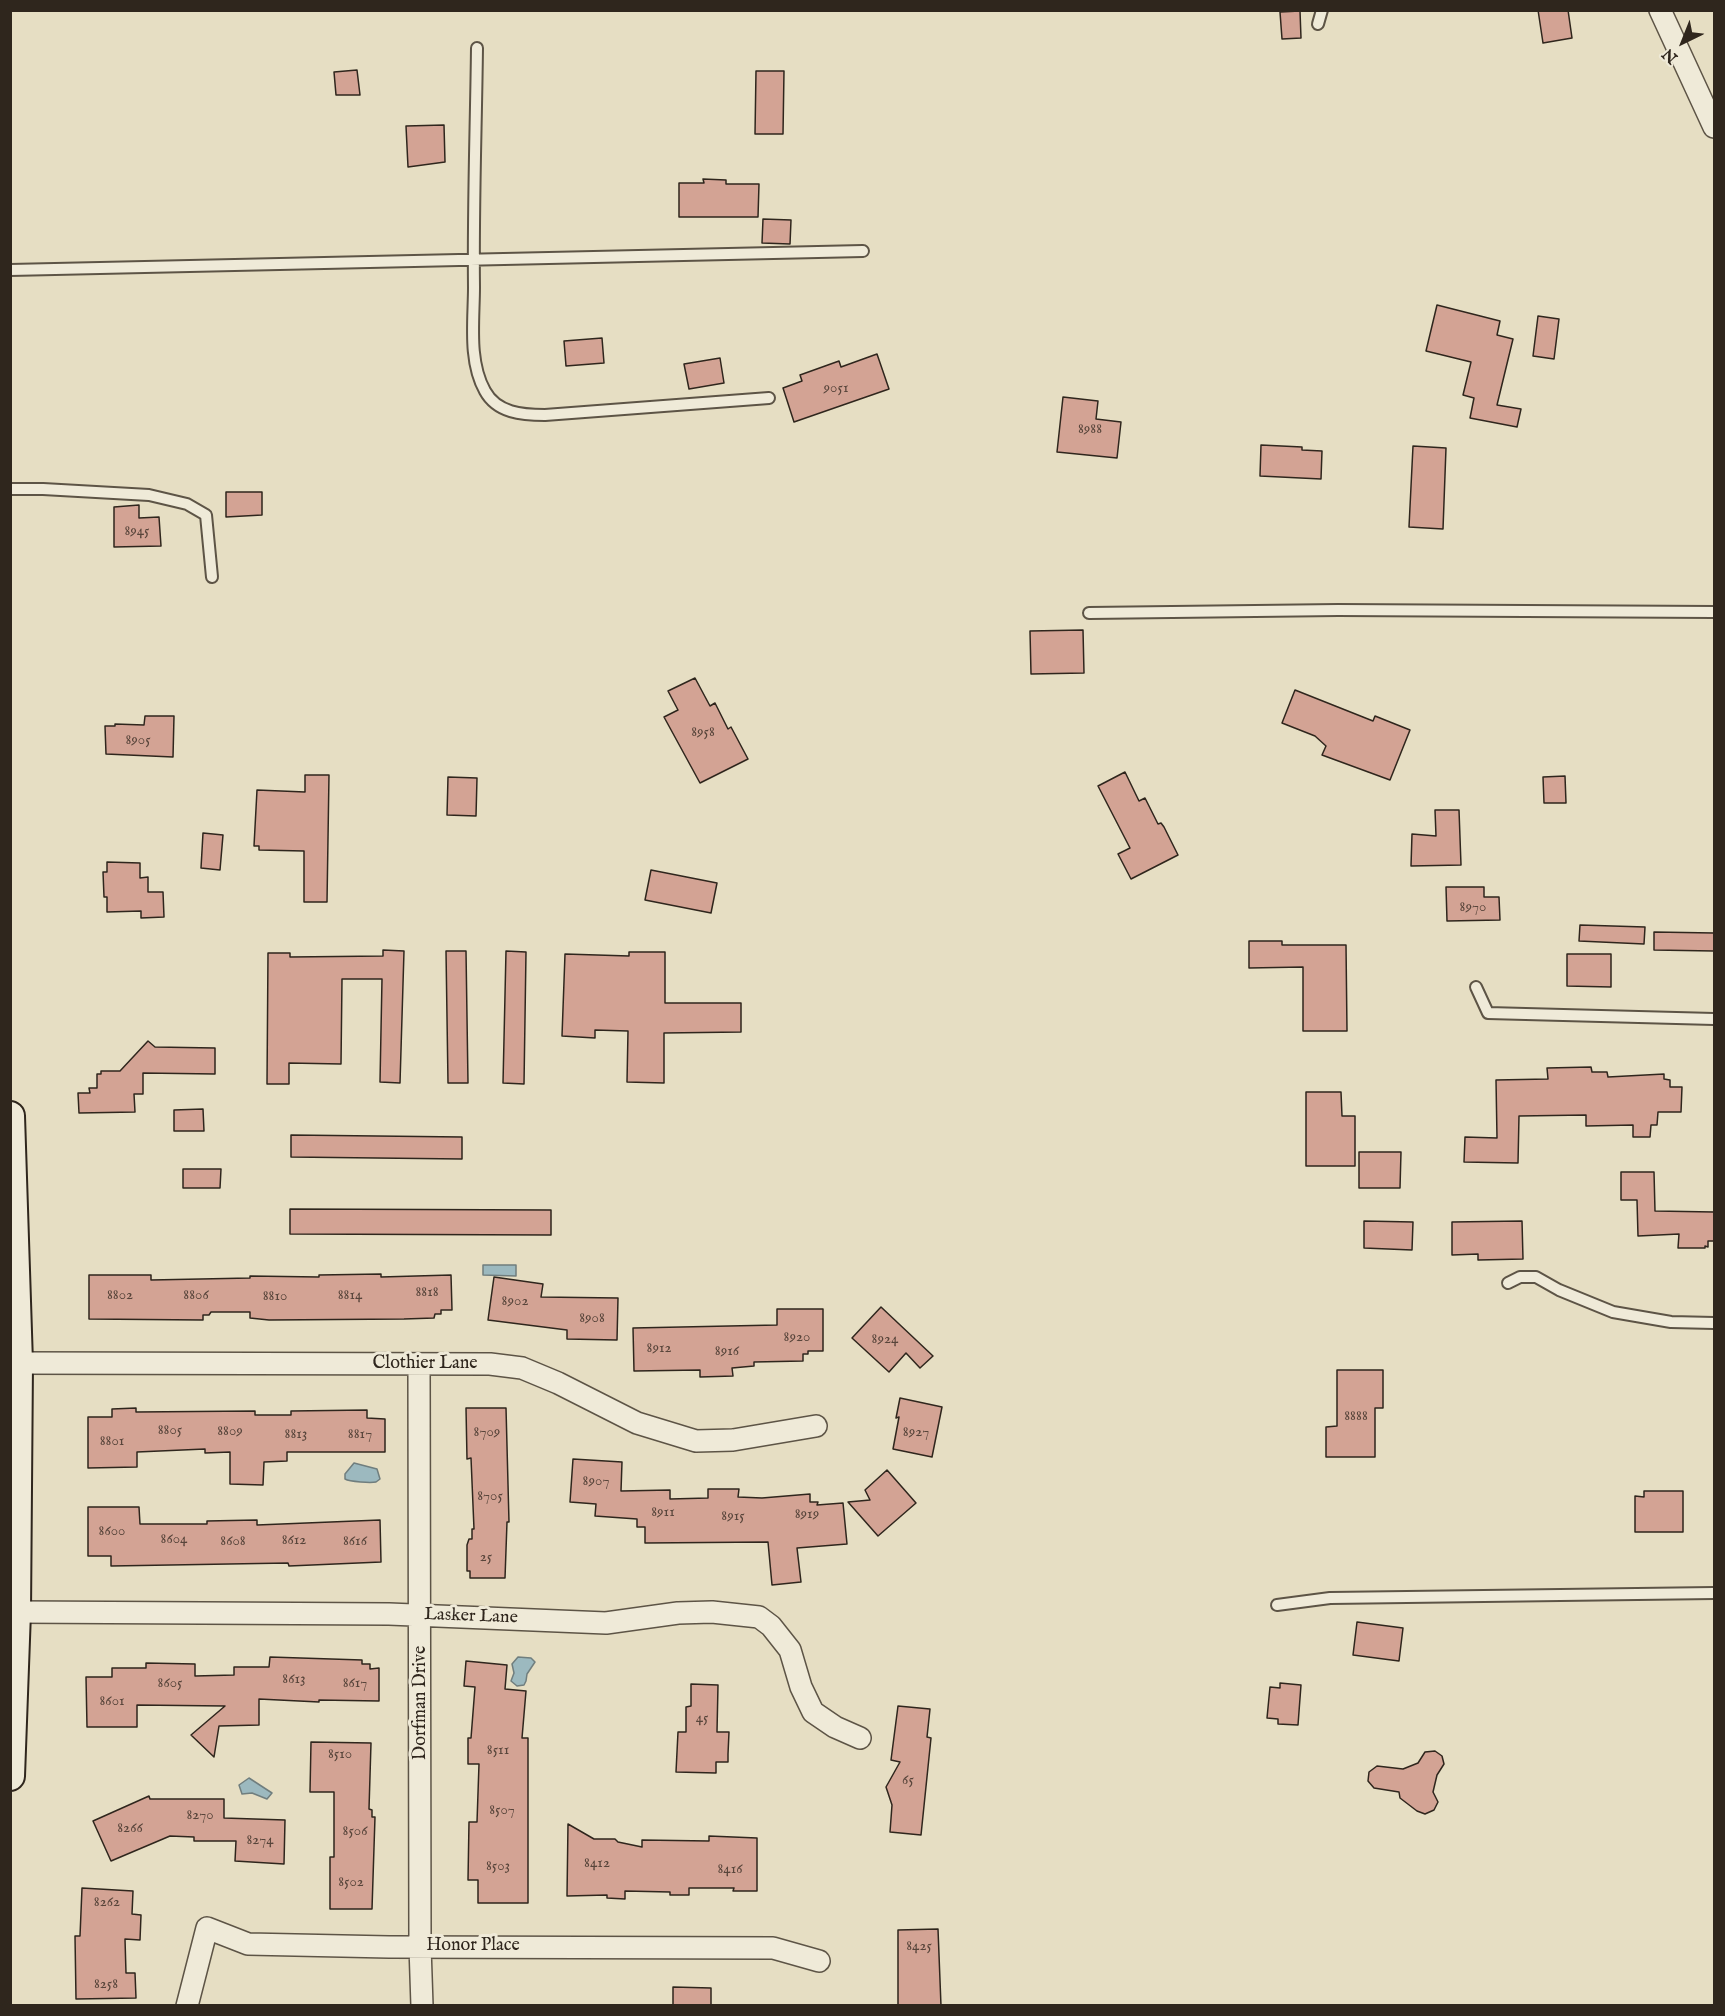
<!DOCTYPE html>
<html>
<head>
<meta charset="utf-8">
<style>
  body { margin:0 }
  #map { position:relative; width:1725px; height:2016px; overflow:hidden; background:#e6dec3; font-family:"IM FELL English",serif }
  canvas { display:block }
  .frame { position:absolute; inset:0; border:12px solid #2f261d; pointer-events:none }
  .north { position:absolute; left:1653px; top:12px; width:60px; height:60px; -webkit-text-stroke:4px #efead8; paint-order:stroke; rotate:223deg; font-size:16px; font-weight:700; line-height:24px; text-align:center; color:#2f261d }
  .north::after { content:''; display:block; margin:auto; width:21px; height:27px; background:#2f261d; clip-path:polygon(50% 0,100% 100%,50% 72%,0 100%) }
</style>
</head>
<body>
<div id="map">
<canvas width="1725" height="2016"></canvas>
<div class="frame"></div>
<div class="north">N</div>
</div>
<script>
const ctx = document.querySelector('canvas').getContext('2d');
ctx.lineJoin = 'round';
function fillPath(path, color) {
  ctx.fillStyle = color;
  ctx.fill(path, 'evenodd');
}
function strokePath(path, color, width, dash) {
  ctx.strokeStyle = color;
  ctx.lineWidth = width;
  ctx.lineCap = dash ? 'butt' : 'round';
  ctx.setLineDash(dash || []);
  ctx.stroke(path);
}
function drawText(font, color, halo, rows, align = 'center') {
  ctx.font = font + ' "IM FELL English",serif';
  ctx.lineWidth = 6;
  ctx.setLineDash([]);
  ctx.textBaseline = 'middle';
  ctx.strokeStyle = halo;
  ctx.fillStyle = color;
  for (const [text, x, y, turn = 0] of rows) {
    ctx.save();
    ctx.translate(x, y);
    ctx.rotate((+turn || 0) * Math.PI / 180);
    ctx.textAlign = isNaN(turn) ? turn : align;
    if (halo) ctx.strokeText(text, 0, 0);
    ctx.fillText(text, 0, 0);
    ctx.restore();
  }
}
const water = new Path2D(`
  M 483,1265 L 516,1265 L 516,1276 L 483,1275 Z
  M 354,1463 L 377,1469 L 380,1479 L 376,1482 C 371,1483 350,1482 345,1479 L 345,1474 Z
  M 518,1657 L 531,1658 L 535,1662 L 527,1674 L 526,1681 L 524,1685 L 517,1686 L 511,1681 L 514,1673 L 512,1664 Z
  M 249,1778 L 272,1793 L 267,1799 L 252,1793 L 242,1794 L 239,1785 Z`);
const building = new Path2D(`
  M 1538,10 L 1568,10 L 1572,38 L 1543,43 Z
  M 1300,11 L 1301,38 L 1282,39 L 1280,12 Z
  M 357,70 L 360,95 L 336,95 L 334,72 Z
  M 756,71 L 784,71 L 783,134 L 755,134 Z
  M 444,125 L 445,162 L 408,167 L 406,126 Z
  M 703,179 L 726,180 L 726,184 L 759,184 L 758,217 L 679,217 L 679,183 L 704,183 Z
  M 763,219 L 791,220 L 790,244 L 762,243 Z
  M 1437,305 L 1500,321 L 1497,335 L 1513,339 L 1497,405 L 1521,409 L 1517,427 L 1470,418 L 1474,398 L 1463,395 L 1471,362 L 1426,351 Z
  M 1538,316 L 1559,319 L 1554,359 L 1533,356 Z
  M 602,338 L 604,363 L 566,366 L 564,341 Z
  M 877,354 L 889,389 L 794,422 L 783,388 L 802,381 L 800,375 L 839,361 L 841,367 Z
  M 720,358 L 724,383 L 689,389 L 684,364 Z
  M 1063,397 L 1098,401 L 1096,419 L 1121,422 L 1117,458 L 1057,452 Z
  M 1261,445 L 1302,447 L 1302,450 L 1322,451 L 1321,479 L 1260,476 Z
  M 1413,446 L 1446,448 L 1443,529 L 1409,527 Z
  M 226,492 L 262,492 L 262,515 L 226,517 Z
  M 139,505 L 139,518 L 159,517 L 161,546 L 114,547 L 114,507 Z
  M 1083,630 L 1084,673 L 1031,674 L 1030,631 Z
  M 695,678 L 710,706 L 715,703 L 728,729 L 731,727 L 748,759 L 700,783 L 664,717 L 678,710 L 668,691 Z
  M 1295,690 L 1373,721 L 1375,716 L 1410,730 L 1390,780 L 1322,755 L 1326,746 L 1315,736 L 1282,723 Z
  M 145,716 L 174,716 L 173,757 L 106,754 L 105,726 L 115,726 L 115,724 L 144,725 Z
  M 1125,772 L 1139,801 L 1145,798 L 1158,824 L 1161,823 L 1164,827 L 1178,855 L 1131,879 L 1118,854 L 1130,848 L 1098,786 Z
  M 305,775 L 329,775 L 327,902 L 304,902 L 304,851 L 259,850 L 259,846 L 254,846 L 257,790 L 305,792 Z
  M 1565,776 L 1566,803 L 1544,803 L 1543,777 Z
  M 448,777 L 477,778 L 476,816 L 447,815 Z
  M 1435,810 L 1459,810 L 1461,865 L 1411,866 L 1412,834 L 1436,836 Z
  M 203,833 L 223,835 L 220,870 L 201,868 Z
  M 107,862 L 140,863 L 140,878 L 148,877 L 148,892 L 163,892 L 164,917 L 141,918 L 141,911 L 107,912 L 107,897 L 104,897 L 103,872 L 107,872 Z
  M 651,870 L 717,883 L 711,913 L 645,900 Z
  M 1446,887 L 1484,887 L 1484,897 L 1499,897 L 1500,920 L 1447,921 Z
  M 1580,925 L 1645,927 L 1644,944 L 1579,941 Z
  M 1654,932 L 1714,933 L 1714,951 L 1654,950 Z
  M 1249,941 L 1282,941 L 1282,945 L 1346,945 L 1347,1031 L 1303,1031 L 1303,967 L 1249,968 Z
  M 383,950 L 404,951 L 400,1083 L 380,1082 L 382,979 L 342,979 L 341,1064 L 289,1063 L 289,1084 L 267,1084 L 268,953 L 290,953 L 290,957 L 383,956 Z
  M 446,951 L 466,951 L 468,1083 L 448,1083 Z
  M 506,951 L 526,952 L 524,1084 L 503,1083 Z
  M 629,952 L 665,952 L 665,1003 L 741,1003 L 741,1032 L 664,1033 L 664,1083 L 627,1082 L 628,1031 L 595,1030 L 595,1038 L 562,1036 L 565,954 L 629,956 Z
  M 1567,954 L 1611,954 L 1611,987 L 1567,986 Z
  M 148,1041 L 155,1047 L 215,1048 L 215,1074 L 143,1073 L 143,1094 L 134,1094 L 135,1112 L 79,1113 L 78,1093 L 90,1093 L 89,1088 L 97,1088 L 97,1074 L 101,1074 L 101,1071 L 120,1071 Z
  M 1591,1067 L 1592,1072 L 1607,1072 L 1608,1077 L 1664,1074 L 1664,1079 L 1670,1080 L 1670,1087 L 1682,1087 L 1681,1112 L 1658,1112 L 1657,1125 L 1651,1125 L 1650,1137 L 1633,1137 L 1633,1125 L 1586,1126 L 1586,1115 L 1519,1116 L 1518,1163 L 1464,1162 L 1465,1137 L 1497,1138 L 1496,1080 L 1548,1079 L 1547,1068 Z
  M 1306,1092 L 1341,1092 L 1342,1116 L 1355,1116 L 1355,1166 L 1306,1166 Z
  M 203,1109 L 204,1131 L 174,1131 L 174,1110 Z
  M 291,1135 L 462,1137 L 462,1159 L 291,1157 Z
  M 1359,1152 L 1401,1152 L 1400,1188 L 1359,1188 Z
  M 183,1169 L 221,1169 L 220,1188 L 183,1188 Z
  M 1621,1172 L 1654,1172 L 1655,1211 L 1714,1212 L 1714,1241 L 1708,1241 L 1708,1247 L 1705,1246 L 1705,1248 L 1678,1248 L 1679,1234 L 1638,1236 L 1637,1200 L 1621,1200 Z
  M 290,1209 L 551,1210 L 551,1235 L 290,1234 Z
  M 1364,1221 L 1413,1222 L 1412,1250 L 1364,1248 Z
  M 1522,1221 L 1523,1259 L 1478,1260 L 1478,1254 L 1452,1255 L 1452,1222 Z
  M 381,1274 L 381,1277 L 451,1275 L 452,1310 L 441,1310 L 441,1314 L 435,1314 L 434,1318 L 404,1319 L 269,1320 L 250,1318 L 250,1312 L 211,1312 L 209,1315 L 203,1315 L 203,1320 L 89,1319 L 89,1275 L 151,1275 L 151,1280 L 250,1278 L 250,1276 L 319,1277 L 319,1275 Z
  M 494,1277 L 543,1284 L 541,1297 L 618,1298 L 617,1340 L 567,1339 L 567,1330 L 488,1320 Z
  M 881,1307 L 933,1356 L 920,1368 L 906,1353 L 889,1372 L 852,1338 Z
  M 777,1309 L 823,1309 L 823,1351 L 808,1351 L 808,1354 L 803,1354 L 803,1361 L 754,1362 L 754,1366 L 732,1368 L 733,1376 L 700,1377 L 700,1370 L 634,1371 L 633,1328 L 777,1325 Z
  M 1337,1370 L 1383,1370 L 1383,1408 L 1375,1408 L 1375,1457 L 1326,1457 L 1326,1427 L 1337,1426 Z
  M 900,1398 L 942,1407 L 932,1457 L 893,1449 L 899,1417 L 896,1418 Z
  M 136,1408 L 136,1412 L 255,1411 L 255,1415 L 291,1415 L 291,1411 L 367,1410 L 367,1418 L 385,1419 L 385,1452 L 287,1452 L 287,1461 L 264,1462 L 263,1485 L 230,1484 L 230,1452 L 205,1453 L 205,1449 L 137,1452 L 137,1467 L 88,1468 L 88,1417 L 112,1417 L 112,1409 Z
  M 466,1408 L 506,1408 L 509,1522 L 507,1522 L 505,1578 L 470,1578 L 470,1571 L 467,1571 L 467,1545 L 469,1539 L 472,1539 L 472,1529 L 474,1529 L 471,1458 L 467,1459 Z
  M 573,1459 L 622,1462 L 621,1491 L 670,1490 L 670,1499 L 708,1498 L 708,1489 L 739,1489 L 738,1497 L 762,1498 L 810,1494 L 810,1502 L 818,1502 L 817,1505 L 843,1503 L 847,1544 L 797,1548 L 801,1582 L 772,1585 L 768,1542 L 645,1543 L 645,1527 L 637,1527 L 637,1519 L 595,1516 L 596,1504 L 570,1502 Z
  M 887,1470 L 916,1503 L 878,1536 L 848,1502 L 870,1500 L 865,1490 Z
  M 1644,1491 L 1683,1491 L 1683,1532 L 1635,1532 L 1635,1496 L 1644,1497 Z
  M 88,1507 L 139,1507 L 140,1524 L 207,1524 L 207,1521 L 257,1520 L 257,1525 L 380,1520 L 381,1562 L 289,1566 L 288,1563 L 111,1566 L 111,1556 L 88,1556 Z
  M 1357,1622 L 1403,1628 L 1399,1661 L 1353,1655 Z
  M 270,1657 L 362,1660 L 362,1664 L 370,1664 L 370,1669 L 379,1668 L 379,1701 L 319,1700 L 319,1702 L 259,1699 L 259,1725 L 219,1726 L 214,1757 L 191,1735 L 225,1706 L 137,1705 L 137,1727 L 87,1727 L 86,1677 L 112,1677 L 112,1668 L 146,1668 L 146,1663 L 195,1664 L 195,1676 L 234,1675 L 234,1667 L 269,1667 Z
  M 466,1661 L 507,1665 L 505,1689 L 526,1691 L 522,1738 L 528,1738 L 528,1903 L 478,1903 L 478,1880 L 468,1880 L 469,1822 L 477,1822 L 479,1764 L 468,1764 L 468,1738 L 471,1738 L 475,1687 L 464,1686 Z
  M 1280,1683 L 1301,1685 L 1298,1725 L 1278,1724 L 1278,1719 L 1267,1718 L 1270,1687 L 1280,1688 Z
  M 691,1684 L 718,1685 L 717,1732 L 729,1732 L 728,1754 L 728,1762 L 716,1762 L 716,1773 L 676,1772 L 678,1732 L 686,1732 L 686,1707 L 691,1706 Z
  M 898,1706 L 930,1709 L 927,1737 L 931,1738 L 921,1835 L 890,1832 L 892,1805 L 886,1787 L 900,1762 L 891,1760 Z
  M 311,1742 L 371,1743 L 369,1809 L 372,1810 L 372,1817 L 375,1817 L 372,1909 L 330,1909 L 330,1857 L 334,1857 L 334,1792 L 310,1792 Z
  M 1435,1751 L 1442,1756 L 1444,1764 L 1437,1775 L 1433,1792 L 1438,1802 L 1434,1810 L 1425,1814 L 1417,1811 L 1400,1798 L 1399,1792 L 1374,1788 L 1368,1781 L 1369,1772 L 1377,1766 L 1403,1769 L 1418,1763 L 1425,1752 Z
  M 149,1796 L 150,1799 L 224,1799 L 224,1818 L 285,1820 L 284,1864 L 235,1861 L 236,1841 L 194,1841 L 194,1837 L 170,1836 L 111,1861 L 93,1821 Z
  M 568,1824 L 594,1839 L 615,1839 L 618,1842 L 642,1847 L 642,1840 L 709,1841 L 709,1836 L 757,1838 L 757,1891 L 733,1891 L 734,1888 L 689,1888 L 689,1895 L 670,1895 L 670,1892 L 625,1891 L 625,1899 L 607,1898 L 607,1895 L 567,1896 Z
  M 82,1888 L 133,1891 L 132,1914 L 141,1915 L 140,1940 L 125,1939 L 126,1973 L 135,1973 L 136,1998 L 76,1999 L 75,1936 L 80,1936 Z
  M 938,1929 L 941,2006 L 898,2006 L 898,1930 Z
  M 673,1987 L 711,1988 L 711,2006 L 673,2006 Z`);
const lane = new Path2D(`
  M 1318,24 L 1322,10
  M 477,48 C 476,128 473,207 474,287 C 474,320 468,361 485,391 C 497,413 522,415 545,415 L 769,398
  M 10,270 L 863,251
  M 10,489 L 43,489 L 149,495 L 187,504 L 206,515 L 212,577
  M 1089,613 L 1338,610 L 1714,612
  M 1476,987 L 1488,1013 L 1714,1019
  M 1508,1283 L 1520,1277 L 1536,1277 L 1559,1290 L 1613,1312 L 1671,1322 L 1714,1323
  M 1277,1605 L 1330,1598 L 1714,1593`);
const street = new Path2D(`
  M 1660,10 L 1714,127
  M 18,1363 L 490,1364 L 522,1368 L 558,1383 L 637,1423 L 696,1441 L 733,1440 L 816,1426
  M 419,1364 L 420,1946 L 422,2006
  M 16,1612 L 389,1614 L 606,1623 L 678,1613 L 712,1612 L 759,1617 L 771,1626 L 790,1650 L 801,1687 L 813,1712 L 835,1727 L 860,1738
  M 187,2006 L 207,1928 L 248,1944 L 389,1947 L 773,1948 L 819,1961`);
const secondary = new Path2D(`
  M 10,1116 L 18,1363 L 16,1612 L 10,1776`);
const numberNames = [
  ["9051",836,389],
  ["8988",1090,430],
  ["8945",137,532],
  ["8958",703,733],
  ["8905",138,741],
  ["8970",1473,908],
  ["8818",427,1293],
  ["8802",120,1296],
  ["8806",196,1296],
  ["8814",350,1296],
  ["8810",275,1297],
  ["8902",515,1302],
  ["8908",592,1319],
  ["8920",797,1338],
  ["8924",885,1340],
  ["8912",659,1349],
  ["8916",727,1352],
  ["8888",1356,1417],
  ["8805",170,1431],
  ["8809",230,1432],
  ["8709",487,1433],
  ["8927",916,1433],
  ["8813",296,1435],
  ["8817",360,1435],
  ["8801",112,1442],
  ["8907",596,1482],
  ["8705",490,1497],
  ["8911",663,1513],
  ["8919",807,1515],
  ["8915",733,1517],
  ["8600",112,1532],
  ["8604",174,1540],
  ["8612",294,1541],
  ["8608",233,1542],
  ["8616",355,1542],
  ["25",486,1558],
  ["8613",294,1680],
  ["8605",170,1684],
  ["8617",355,1684],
  ["8601",112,1702],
  ["45",702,1719],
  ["8511",498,1751],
  ["8510",340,1755],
  ["65",908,1781],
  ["8507",502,1811],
  ["8270",200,1816],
  ["8266",130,1829],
  ["8506",355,1832],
  ["8274",260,1841],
  ["8412",597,1864],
  ["8503",498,1867],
  ["8416",730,1870],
  ["8502",351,1883],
  ["8262",107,1903],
  ["8425",919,1947],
  ["8258",106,1985]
];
const streetNames = [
  ["Clothier Lane",425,1364],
  ["Lasker Lane",471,1617,2],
  ["Dorfman Drive",421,1703,-90],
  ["Honor Place",473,1946]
];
fillPath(water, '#9cb9bf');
strokePath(water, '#707e7e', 1.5);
fillPath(building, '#d3a394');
strokePath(building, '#2f261d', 1.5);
strokePath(lane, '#5d5446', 14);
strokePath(street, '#5d5446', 24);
strokePath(secondary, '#2f261d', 32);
strokePath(lane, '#efead8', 10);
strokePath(street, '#efead8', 21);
strokePath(secondary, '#efead8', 28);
drawText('15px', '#58453b', null, numberNames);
drawText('18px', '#2f261d', '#efead8', streetNames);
</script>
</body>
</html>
